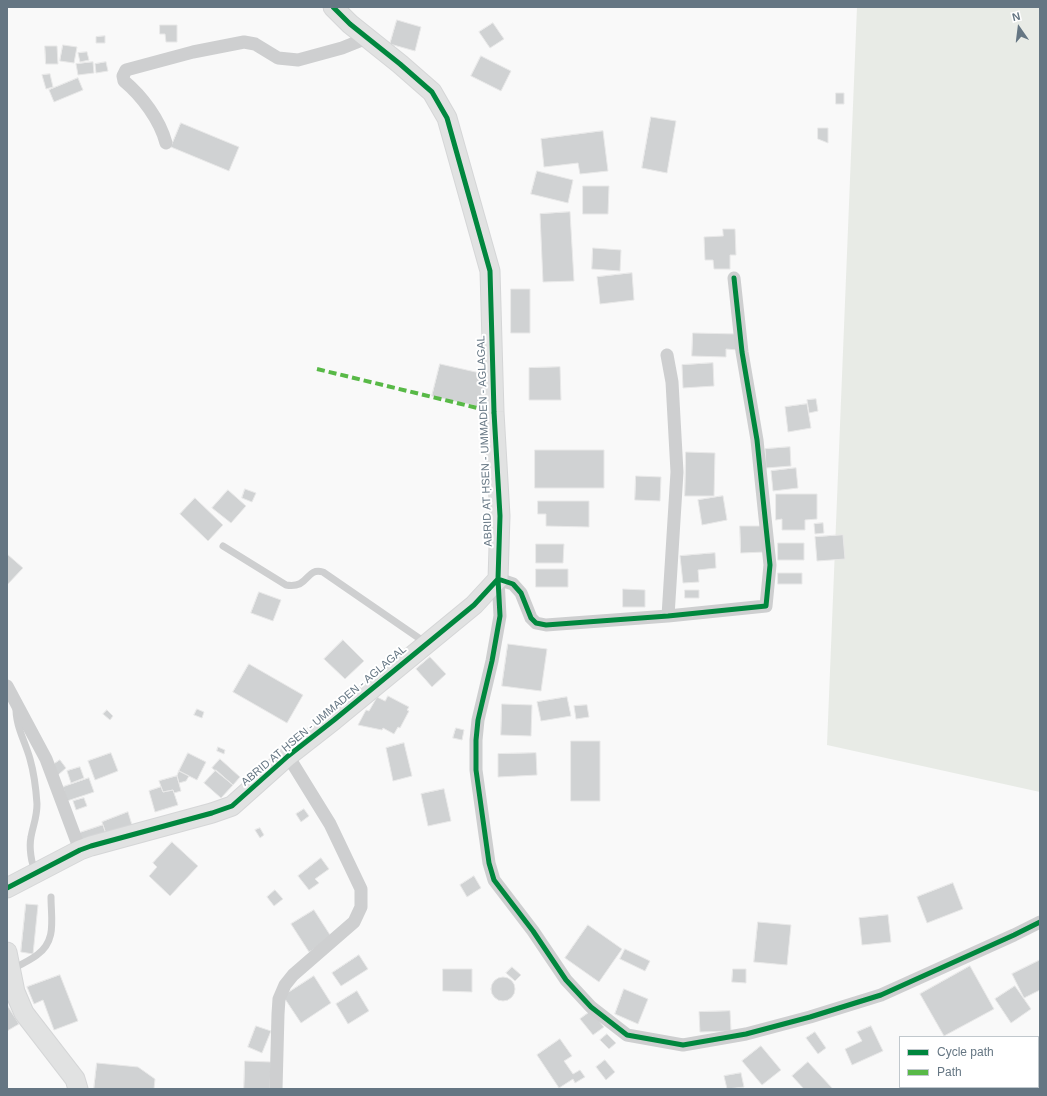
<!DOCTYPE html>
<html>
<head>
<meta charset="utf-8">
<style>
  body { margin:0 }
  #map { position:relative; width:1047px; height:1096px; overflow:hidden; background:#f9f9f9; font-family:Helvetica,sans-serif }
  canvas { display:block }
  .frame { position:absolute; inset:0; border:8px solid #657683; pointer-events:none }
  .legend { position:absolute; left:899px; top:1036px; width:140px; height:52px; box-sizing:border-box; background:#fff; border:1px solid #c1c8cd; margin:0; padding:5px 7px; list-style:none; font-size:12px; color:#657683 }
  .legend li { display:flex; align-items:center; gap:8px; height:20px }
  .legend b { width:20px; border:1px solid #c1c8cd }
  .north { position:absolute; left:999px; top:8px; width:40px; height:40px; -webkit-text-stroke:3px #fff; paint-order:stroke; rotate:346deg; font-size:11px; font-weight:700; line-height:16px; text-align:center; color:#657683 }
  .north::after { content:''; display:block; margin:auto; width:14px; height:18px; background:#657683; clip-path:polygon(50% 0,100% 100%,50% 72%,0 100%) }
</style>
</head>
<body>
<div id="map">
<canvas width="1047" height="1096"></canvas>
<div class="frame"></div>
<ul class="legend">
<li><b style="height:5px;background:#00873e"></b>Cycle path</li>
<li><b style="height:5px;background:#58b947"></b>Path</li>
</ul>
<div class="north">N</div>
</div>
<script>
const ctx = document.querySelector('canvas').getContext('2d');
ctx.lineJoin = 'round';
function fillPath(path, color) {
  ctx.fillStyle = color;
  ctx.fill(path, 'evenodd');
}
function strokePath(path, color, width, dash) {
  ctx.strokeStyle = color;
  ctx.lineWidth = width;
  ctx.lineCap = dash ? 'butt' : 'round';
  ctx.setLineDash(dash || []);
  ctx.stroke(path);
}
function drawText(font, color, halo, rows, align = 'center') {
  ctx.font = font + ' Helvetica,sans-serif';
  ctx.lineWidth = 4;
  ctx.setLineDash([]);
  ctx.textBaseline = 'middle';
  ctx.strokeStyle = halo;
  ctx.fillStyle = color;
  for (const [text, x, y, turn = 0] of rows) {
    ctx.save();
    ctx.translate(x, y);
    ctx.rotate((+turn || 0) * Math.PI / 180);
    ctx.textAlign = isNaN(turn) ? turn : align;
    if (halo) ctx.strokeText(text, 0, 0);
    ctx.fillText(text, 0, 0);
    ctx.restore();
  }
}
const green = new Path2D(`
  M 857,7 L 1040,7 L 1040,792 L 827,745 Z`);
const building = new Path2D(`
  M 397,20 L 421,27 L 415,51 L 390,44 Z
  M 493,23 L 504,39 L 490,48 L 479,32 Z
  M 160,25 L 177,25 L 177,42 L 166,42 L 165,34 L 160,34 Z
  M 105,36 L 105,43 L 96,43 L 96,37 Z
  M 63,45 L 77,47 L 74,63 L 60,61 Z
  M 45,46 L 57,46 L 58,64 L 46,64 Z
  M 87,52 L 89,60 L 80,62 L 78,53 Z
  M 481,56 L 511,71 L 501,91 L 471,76 Z
  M 93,62 L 94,73 L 78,75 L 76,64 Z
  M 106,62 L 108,71 L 96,73 L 95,64 Z
  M 50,74 L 53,87 L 46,89 L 42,75 Z
  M 78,78 L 83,90 L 54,102 L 49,90 Z
  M 836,93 L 844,93 L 844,104 L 836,104 Z
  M 651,117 L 676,121 L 667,173 L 642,168 Z
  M 181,123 L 239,147 L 229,171 L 171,147 Z
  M 818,128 L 828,128 L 828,143 L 818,139 Z
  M 603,131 L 608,171 L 580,174 L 578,163 L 544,167 L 541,139 Z
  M 537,171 L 573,180 L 568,203 L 531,194 Z
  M 583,186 L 609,186 L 608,214 L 583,214 Z
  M 570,212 L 574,281 L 543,282 L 540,214 Z
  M 723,229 L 735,229 L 736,255 L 730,255 L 730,269 L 714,269 L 713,260 L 705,260 L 704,237 L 723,236 Z
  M 593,248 L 621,250 L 620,271 L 592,269 Z
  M 632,273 L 634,300 L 600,304 L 597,277 Z
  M 511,289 L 530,289 L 530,333 L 511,333 Z
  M 693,333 L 738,334 L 738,350 L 726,349 L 726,357 L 692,356 Z
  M 713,363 L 714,386 L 683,388 L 682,365 Z
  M 440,364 L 489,375 L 481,407 L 432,396 Z
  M 560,367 L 561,400 L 529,400 L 529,368 Z
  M 816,399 L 818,411 L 809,413 L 807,400 Z
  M 807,404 L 811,428 L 788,432 L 785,407 Z
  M 790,447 L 791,466 L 766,468 L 765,449 Z
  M 535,450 L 604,450 L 604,488 L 535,488 Z
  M 686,452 L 715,453 L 714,496 L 685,496 Z
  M 796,468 L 798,488 L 773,491 L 771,471 Z
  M 636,476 L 661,477 L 660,501 L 635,500 Z
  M 245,489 L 256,493 L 252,502 L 242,498 Z
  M 228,490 L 246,506 L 231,523 L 212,508 Z
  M 776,494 L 817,494 L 817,519 L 805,520 L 805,530 L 782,530 L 782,519 L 776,520 Z
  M 723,496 L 727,520 L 702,525 L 698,500 Z
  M 195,498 L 223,525 L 208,541 L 180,514 Z
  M 538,501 L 589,501 L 589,527 L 546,526 L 546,514 L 538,514 Z
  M 823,523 L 824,533 L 815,534 L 814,524 Z
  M 740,526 L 764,526 L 765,552 L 741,553 Z
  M 843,535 L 845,559 L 817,561 L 815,537 Z
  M 778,543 L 804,543 L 804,560 L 778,560 Z
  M 536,544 L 564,544 L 563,563 L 536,563 Z
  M 715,553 L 716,568 L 698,570 L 699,582 L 683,583 L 680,556 Z
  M 7,554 L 23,568 L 7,585 Z
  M 536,569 L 568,569 L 568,587 L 536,587 Z
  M 778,573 L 802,573 L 802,584 L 778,584 Z
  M 623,589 L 645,590 L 645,607 L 623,607 Z
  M 685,590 L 699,590 L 699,598 L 685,598 Z
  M 259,592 L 281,600 L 273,621 L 251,613 Z
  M 343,640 L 364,661 L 345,679 L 324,659 Z
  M 508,644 L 547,649 L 541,691 L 502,686 Z
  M 430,657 L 446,674 L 432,687 L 416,669 Z
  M 249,664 L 303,695 L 287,723 L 233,692 Z
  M 388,696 L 409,707 L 407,710 L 409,711 L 400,728 L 398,727 L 394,734 L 383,728 L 382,730 L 358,725 L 366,710 L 369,711 L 377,697 L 385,701 Z
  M 567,697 L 571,716 L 541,721 L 537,702 Z
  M 502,704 L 532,705 L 531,736 L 501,735 Z
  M 587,705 L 589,717 L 576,719 L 574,706 Z
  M 197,709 L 204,712 L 202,718 L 194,715 Z
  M 107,710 L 113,716 L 110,720 L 103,714 Z
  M 456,728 L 464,730 L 462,740 L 453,738 Z
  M 571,741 L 600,741 L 600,801 L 571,801 Z
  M 404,743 L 412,776 L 393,781 L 386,748 Z
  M 218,747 L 225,750 L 224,754 L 217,751 Z
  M 111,753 L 118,771 L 95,780 L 88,761 Z
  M 188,753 L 206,762 L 197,780 L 179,771 Z
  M 536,753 L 537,775 L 498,777 L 498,754 Z
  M 220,759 L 240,777 L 233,785 L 212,768 Z
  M 60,760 L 66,768 L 58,775 L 51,766 Z
  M 80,767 L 84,778 L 71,783 L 67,771 Z
  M 216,770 L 233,785 L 221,798 L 204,783 Z
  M 179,771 L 189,776 L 186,781 L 179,783 L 177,776 Z
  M 177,776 L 181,791 L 174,793 L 173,790 L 163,792 L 159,781 Z
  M 89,778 L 94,792 L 67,801 L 63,787 Z
  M 161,787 L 163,792 L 173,790 L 178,805 L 155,812 L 149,791 Z
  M 444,789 L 451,821 L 428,826 L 421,794 Z
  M 84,798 L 87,806 L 76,810 L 73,801 Z
  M 304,809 L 309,816 L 301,822 L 296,814 Z
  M 128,812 L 132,825 L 106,834 L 102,822 Z
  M 103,825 L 106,834 L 83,843 L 79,833 Z
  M 260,828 L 264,835 L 260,838 L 255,830 Z
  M 172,842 L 198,866 L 170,896 L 149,876 L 157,867 L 153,863 Z
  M 321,858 L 329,869 L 315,879 L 319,883 L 309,890 L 298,876 Z
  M 474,876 L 481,888 L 467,897 L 460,885 Z
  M 953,883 L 963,909 L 927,923 L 917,897 Z
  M 275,890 L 283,899 L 274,906 L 267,897 Z
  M 26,904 L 38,905 L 33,954 L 21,952 Z
  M 314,910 L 332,938 L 309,952 L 291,924 Z
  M 888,915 L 891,942 L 862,945 L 859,918 Z
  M 758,922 L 791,925 L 787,965 L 754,962 Z
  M 588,925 L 622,949 L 599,982 L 565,958 Z
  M 625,949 L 650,961 L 645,971 L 620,959 Z
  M 359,955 L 368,969 L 341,986 L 332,973 Z
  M 1040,960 L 1040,990 L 1024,998 L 1012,974 Z
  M 970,966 L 994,1009 L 944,1036 L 920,994 Z
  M 512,967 L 521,975 L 515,981 L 506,973 Z
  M 443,969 L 472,969 L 472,992 L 443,991 Z
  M 733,969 L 746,969 L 746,983 L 732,982 Z
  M 60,975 L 78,1021 L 54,1030 L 43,1000 L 34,1004 L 27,987 Z
  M 314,976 L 331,1003 L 301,1023 L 283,996 Z
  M491 989a12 12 0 1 1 24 0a12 12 0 1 1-24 0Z
  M 1015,986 L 1031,1009 L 1011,1023 L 995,999 Z
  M 624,989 L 648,999 L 638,1024 L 615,1014 Z
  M 357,991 L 369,1011 L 348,1024 L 336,1004 Z
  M 7,1005 L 19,1024 L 7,1031 Z
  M 591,1011 L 604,1027 L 593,1035 L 580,1019 Z
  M 730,1011 L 731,1031 L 700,1032 L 699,1012 Z
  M 256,1026 L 271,1031 L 262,1053 L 248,1047 Z
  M 871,1026 L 883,1051 L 852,1065 L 845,1049 L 862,1041 L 857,1032 Z
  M 815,1032 L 826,1048 L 818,1054 L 806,1038 Z
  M 607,1034 L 616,1043 L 609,1049 L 600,1040 Z
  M 560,1039 L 572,1056 L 564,1061 L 573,1074 L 580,1070 L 585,1077 L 575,1083 L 573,1079 L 559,1088 L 537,1055 Z
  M 761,1046 L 781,1070 L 762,1085 L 742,1061 Z
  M 605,1060 L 615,1072 L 606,1080 L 596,1067 Z
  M 245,1061 L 271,1062 L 270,1089 L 244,1089 Z
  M 808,1062 L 833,1089 L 804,1089 L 792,1076 Z
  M 97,1063 L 138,1067 L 155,1079 L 154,1089 L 94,1089 Z
  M 741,1073 L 744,1087 L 727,1089 L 724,1076 Z`);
const lane = new Path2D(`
  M 223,546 L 286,585 C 310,589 305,567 323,572 L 426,643
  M 16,706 C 15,725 25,741 30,759 C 34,773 36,789 37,804 C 37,818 33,825 31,837 C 29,847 31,864 36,872
  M 12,969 C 20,965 29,961 37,955 C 57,941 51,919 51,897`);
const street = new Path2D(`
  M 166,143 C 160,120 142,96 124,81 L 123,76 L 126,70 L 193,52 L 244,42 L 255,44 L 278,58 L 298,60 L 342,48 L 367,38
  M 734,278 L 742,352 L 757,440 L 764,508 L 770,565 L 766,606 L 668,616 L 546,625 L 536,623 L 531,618 L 521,593 L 513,584 L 498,579 L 500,616 L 492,661 L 478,720 L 476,740 L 476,770 L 489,863 L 494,880 L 533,931 L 566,980 L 591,1007 L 627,1035 L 683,1045 L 746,1034 L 810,1017 L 881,995 L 1014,935 L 1040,922
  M 667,355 L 672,382 L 677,472 L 668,616
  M 7,686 L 46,759 L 80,850
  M 276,1089 L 278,1014 L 279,999 L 285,985 L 293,975 L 354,922 L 361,907 L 361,889 L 330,824 L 288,756`);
const secondary = new Path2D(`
  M 7,888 L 80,850 L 91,846 L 212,813 L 232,806 L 288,756 L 334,720 L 474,605 L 498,579 L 500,516 L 494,412 L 490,271 L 447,118 L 432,92 L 400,64 L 350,24 L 333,7
  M 7,952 L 15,992 L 24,1013 L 75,1079 L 78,1089`);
const quiet = new Path2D(`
  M 317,369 L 494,412`);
const cycleway = new Path2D(`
  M 734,278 L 742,352 L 757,440 L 764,508 L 770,565 L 766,606 L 668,616 L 546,625 L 536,623 L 531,618 L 521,593 L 513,584 L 498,579 L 500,616 L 492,661 L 478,720 L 476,740 L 476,770 L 489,863 L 494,880 L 533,931 L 566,980 L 591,1007 L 627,1035 L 683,1045 L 746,1034 L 810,1017 L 881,995 L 1014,935 L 1040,922
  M 7,888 L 80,850 L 91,846 L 212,813 L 232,806 L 288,756 L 334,720 L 474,605 L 498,579 L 500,516 L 494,412 L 490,271 L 447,118 L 432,92 L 400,64 L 350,24 L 333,7`);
const streetNames = [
  ["ABRID AT ḤSEN - UMMADEN - AGLAGAL",485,441,-92],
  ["ABRID AT ḤSEN - UMMADEN - AGLAGAL",324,716,-40]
];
fillPath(green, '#e8ebe6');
fillPath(building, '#d0d2d3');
strokePath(building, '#e8e8e8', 1);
strokePath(secondary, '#d5d6d7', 21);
strokePath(lane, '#cecfd0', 7);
strokePath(street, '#cecfd0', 13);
strokePath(secondary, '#e1e2e2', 19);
strokePath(quiet, '#58b947', 4, [8, 4]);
strokePath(cycleway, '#00873e', 5);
drawText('11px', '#657683', '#fff', streetNames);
</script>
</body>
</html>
